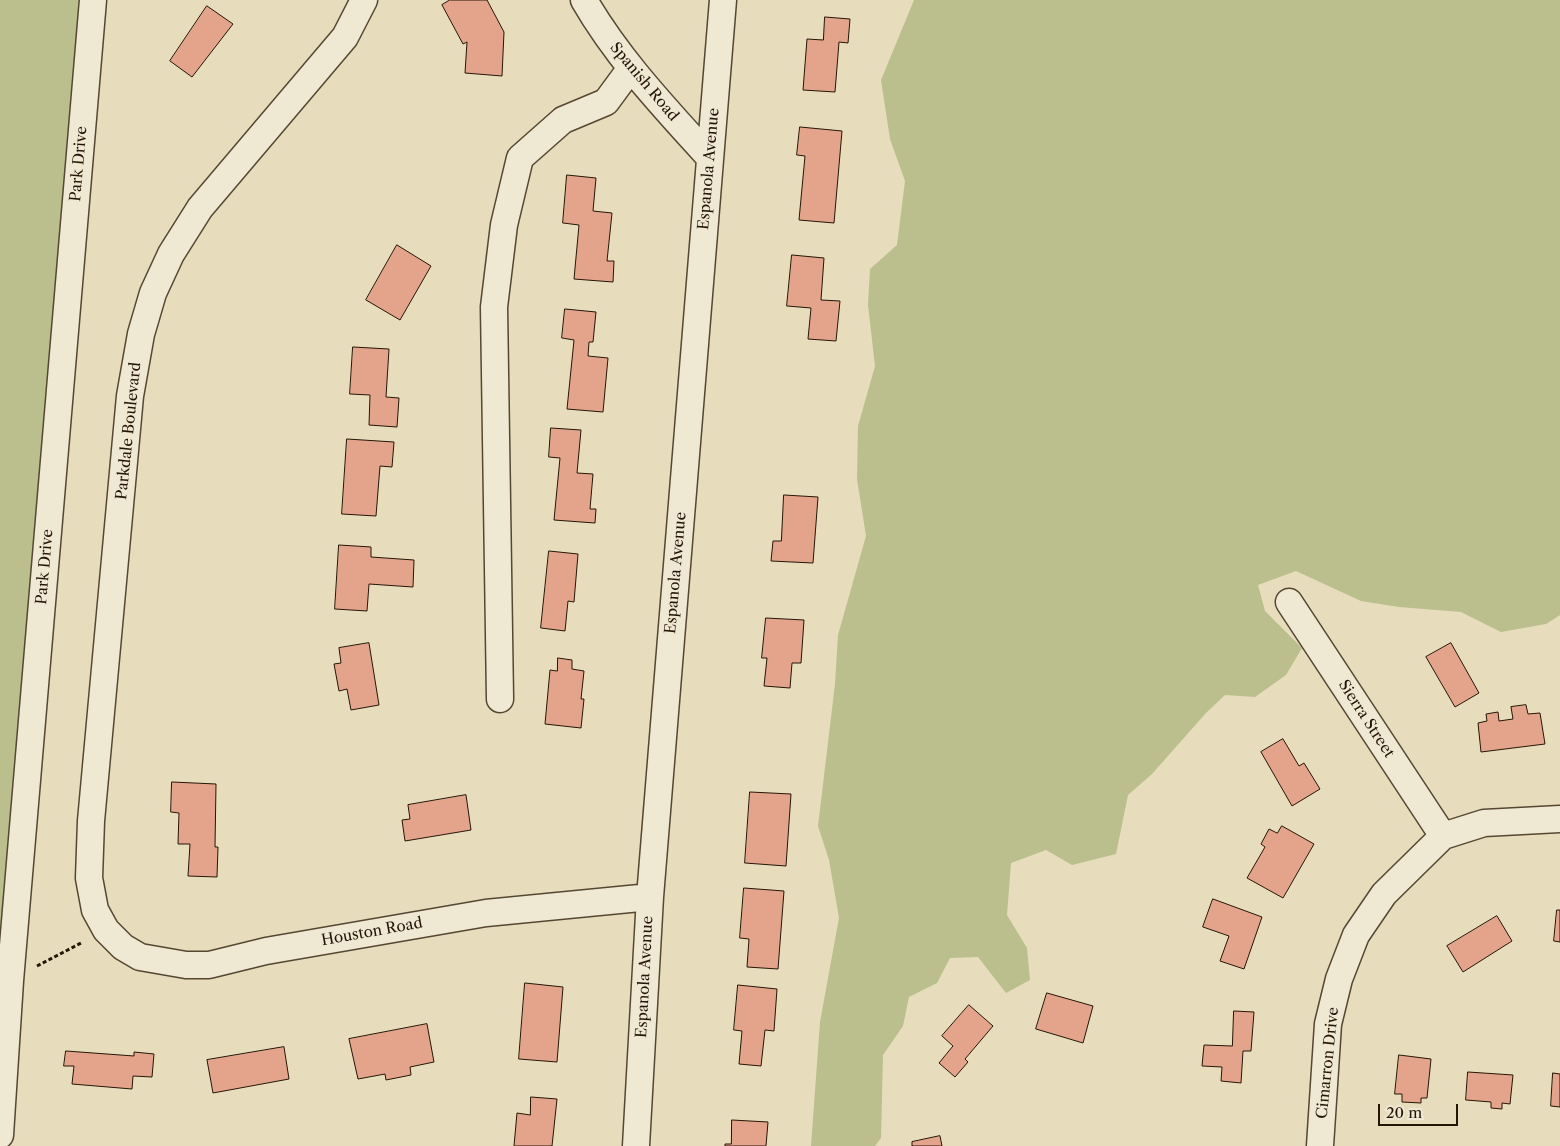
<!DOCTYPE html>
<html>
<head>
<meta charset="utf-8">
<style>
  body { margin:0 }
  #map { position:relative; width:1560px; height:1146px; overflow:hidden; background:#e7dcbb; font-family:"Libre Caslon Text",serif }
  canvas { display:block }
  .scale { position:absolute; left:1378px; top:1104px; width:80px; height:22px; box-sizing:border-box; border:2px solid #251506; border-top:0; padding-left:6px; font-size:15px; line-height:18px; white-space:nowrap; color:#251506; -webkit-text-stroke:4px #efe8d3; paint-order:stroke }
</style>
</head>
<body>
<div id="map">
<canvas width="1560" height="1146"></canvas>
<div class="scale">20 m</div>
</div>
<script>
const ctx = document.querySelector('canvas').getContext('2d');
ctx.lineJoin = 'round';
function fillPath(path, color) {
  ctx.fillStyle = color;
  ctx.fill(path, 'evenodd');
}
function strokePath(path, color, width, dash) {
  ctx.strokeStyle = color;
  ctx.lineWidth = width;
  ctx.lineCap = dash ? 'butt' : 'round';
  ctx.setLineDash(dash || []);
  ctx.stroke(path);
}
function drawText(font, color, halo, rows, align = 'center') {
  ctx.font = font + ' "Libre Caslon Text",serif';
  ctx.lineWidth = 5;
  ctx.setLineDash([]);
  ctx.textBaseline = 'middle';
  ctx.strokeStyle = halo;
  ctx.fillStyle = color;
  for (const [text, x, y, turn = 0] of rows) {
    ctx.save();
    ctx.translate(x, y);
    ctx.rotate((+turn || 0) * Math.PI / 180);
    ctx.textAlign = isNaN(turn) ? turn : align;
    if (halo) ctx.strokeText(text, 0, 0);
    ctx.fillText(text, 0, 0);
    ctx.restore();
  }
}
const green = new Path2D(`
  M 0,0 L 105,0 L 0,998 Z
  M 914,0 L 1560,0 L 1560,615 L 1546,624 L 1501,632 L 1461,612 L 1399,607 L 1361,601 L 1296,571 L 1258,585 L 1265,611 L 1302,648 L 1286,675 L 1255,697 L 1225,695 L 1206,713 L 1152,774 L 1128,795 L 1116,854 L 1072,865 L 1046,850 L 1011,863 L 1007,915 L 1027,948 L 1030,980 L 1006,993 L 978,957 L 950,958 L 937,983 L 909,997 L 903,1026 L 883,1055 L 881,1138 L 875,1146 L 811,1146 L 820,1022 L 839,918 L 829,860 L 818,826 L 835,684 L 838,635 L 866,536 L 857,479 L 858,426 L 875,366 L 868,305 L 870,269 L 897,245 L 905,181 L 890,139 L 881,80 Z`);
const building = new Path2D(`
  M 450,0 L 487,0 L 504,32 L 502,76 L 465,73 L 467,42 L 463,44 L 442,5 Z
  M 207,6 L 233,24 L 192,77 L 170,61 Z
  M 825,17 L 850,19 L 848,43 L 839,42 L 835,92 L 803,90 L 807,39 L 823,40 Z
  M 800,127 L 842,131 L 834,223 L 799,220 L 805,156 L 797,155 Z
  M 567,175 L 596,178 L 593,211 L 612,213 L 607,261 L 614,261 L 613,282 L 574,279 L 579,225 L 563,223 Z
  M 397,245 L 431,266 L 400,320 L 366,300 Z
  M 792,255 L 824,258 L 821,300 L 840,301 L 836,341 L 808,339 L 811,308 L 787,306 Z
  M 565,309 L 596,312 L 593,342 L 589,342 L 588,356 L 608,358 L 603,412 L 567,409 L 574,340 L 562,338 Z
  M 353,347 L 389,349 L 386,397 L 399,398 L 397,427 L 369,425 L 370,395 L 350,394 Z
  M 551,428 L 581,430 L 577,473 L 593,474 L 590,509 L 596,509 L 595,523 L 554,520 L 560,458 L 549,457 Z
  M 347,439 L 394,442 L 392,467 L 380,466 L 376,516 L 342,514 Z
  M 784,495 L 818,497 L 813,563 L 771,561 L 773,541 L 781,541 Z
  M 339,545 L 371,547 L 371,557 L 414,560 L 413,587 L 369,584 L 367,611 L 335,609 Z
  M 549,551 L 578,554 L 574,602 L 568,601 L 565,631 L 541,628 Z
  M 766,618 L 804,620 L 801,663 L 792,663 L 790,688 L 764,686 L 767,658 L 762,658 Z
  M 369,643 L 379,705 L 351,710 L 347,689 L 339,691 L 334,664 L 341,663 L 339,648 Z
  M 1451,643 L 1479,693 L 1455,707 L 1426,657 Z
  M 558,658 L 572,660 L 572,669 L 584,671 L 581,699 L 584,699 L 581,728 L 545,724 L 550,670 L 557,671 Z
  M 1526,705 L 1528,714 L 1540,713 L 1545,744 L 1481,752 L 1478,723 L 1487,721 L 1486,714 L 1498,712 L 1499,721 L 1513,719 L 1511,707 Z
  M 1283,739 L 1299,766 L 1304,763 L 1320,789 L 1292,806 L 1261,752 Z
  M 172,782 L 216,784 L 215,847 L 218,847 L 217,877 L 188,876 L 190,844 L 178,844 L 179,813 L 171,812 Z
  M 750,792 L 791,794 L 786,866 L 745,863 Z
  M 466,795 L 471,830 L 405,841 L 402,820 L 410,819 L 408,805 Z
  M 1282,826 L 1314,844 L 1283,898 L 1247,878 L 1265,847 L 1261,844 L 1269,829 L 1277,833 Z
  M 744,888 L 784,891 L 778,969 L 747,967 L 749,939 L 740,938 Z
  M 1213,899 L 1262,917 L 1244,969 L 1220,961 L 1229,936 L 1203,927 Z
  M 1557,910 L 1560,910 L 1560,942 L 1554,941 Z
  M 1497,916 L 1512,941 L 1463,972 L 1447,946 Z
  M 525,983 L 563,987 L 557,1062 L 519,1059 Z
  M 738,985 L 777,989 L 774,1031 L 765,1030 L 761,1066 L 739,1064 L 742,1031 L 734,1030 Z
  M 1047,993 L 1093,1006 L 1083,1043 L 1036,1029 Z
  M 969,1005 L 993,1026 L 965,1059 L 968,1062 L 955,1077 L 939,1063 L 953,1046 L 942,1036 Z
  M 1234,1011 L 1254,1012 L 1251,1051 L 1243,1051 L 1241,1083 L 1221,1081 L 1222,1067 L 1202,1066 L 1204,1045 L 1232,1046 Z
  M 427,1024 L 434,1062 L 410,1067 L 411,1075 L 386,1080 L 385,1074 L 358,1079 L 349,1039 Z
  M 284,1047 L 289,1079 L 213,1093 L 207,1060 Z
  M 66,1051 L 134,1056 L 134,1052 L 154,1054 L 152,1077 L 133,1076 L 132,1089 L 72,1084 L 74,1066 L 64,1066 Z
  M 1399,1055 L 1431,1059 L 1427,1098 L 1421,1098 L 1421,1103 L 1402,1102 L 1402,1094 L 1395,1094 Z
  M 1468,1072 L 1513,1075 L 1510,1104 L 1502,1103 L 1502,1109 L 1491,1108 L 1491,1102 L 1466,1100 Z
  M 1553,1073 L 1560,1074 L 1560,1107 L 1551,1106 Z
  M 531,1097 L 557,1099 L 552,1146 L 514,1146 L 517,1113 L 530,1115 Z
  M 732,1120 L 768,1122 L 766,1146 L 725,1146 L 725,1144 L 731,1144 Z
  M 940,1136 L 942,1146 L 912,1146 L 912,1142 Z`);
const path = new Path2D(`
  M 37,966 L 83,942`);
const street = new Path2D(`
  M 364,0 L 345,37 L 200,208 L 171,254 L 153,293 L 141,334 L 130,396 L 91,821 L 89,878 L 95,910 L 106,930 L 123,947 L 140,957 L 186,965 L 209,965 L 266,951 L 486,913 L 650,897
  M 584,0 C 618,59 665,108 710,158
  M 1289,602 L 1443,836
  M 500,699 L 494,307 L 504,225 L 520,158 L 563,120 L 606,102 L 631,68
  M 0,1135 L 10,981 L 93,0
  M 636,1146 L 650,897 L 723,0
  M 1320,1146 L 1328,1024 L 1339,979 L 1356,935 L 1384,894 L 1443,836 L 1484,823 L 1560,819`);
const streetNames = [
  ["Spanish Road",644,82,50],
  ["Park Drive",79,164,-85],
  ["Espanola Avenue",709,169,-85],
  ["Parkdale Boulevard",129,431,-84],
  ["Park Drive",45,567,-85],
  ["Espanola Avenue",676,573,-85],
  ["Sierra Street",1366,719,57],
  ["Houston Road",372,932,-10],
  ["Espanola Avenue",645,977,-87],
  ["Cimarron Drive",1328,1063,-84]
];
fillPath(green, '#babf8d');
fillPath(building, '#e4a48c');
strokePath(building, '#251506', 1);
strokePath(street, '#564733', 29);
strokePath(path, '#251506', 3, [4, 2.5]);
strokePath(street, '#efe8d3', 26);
drawText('15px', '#251506', '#efe8d3', streetNames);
</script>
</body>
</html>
